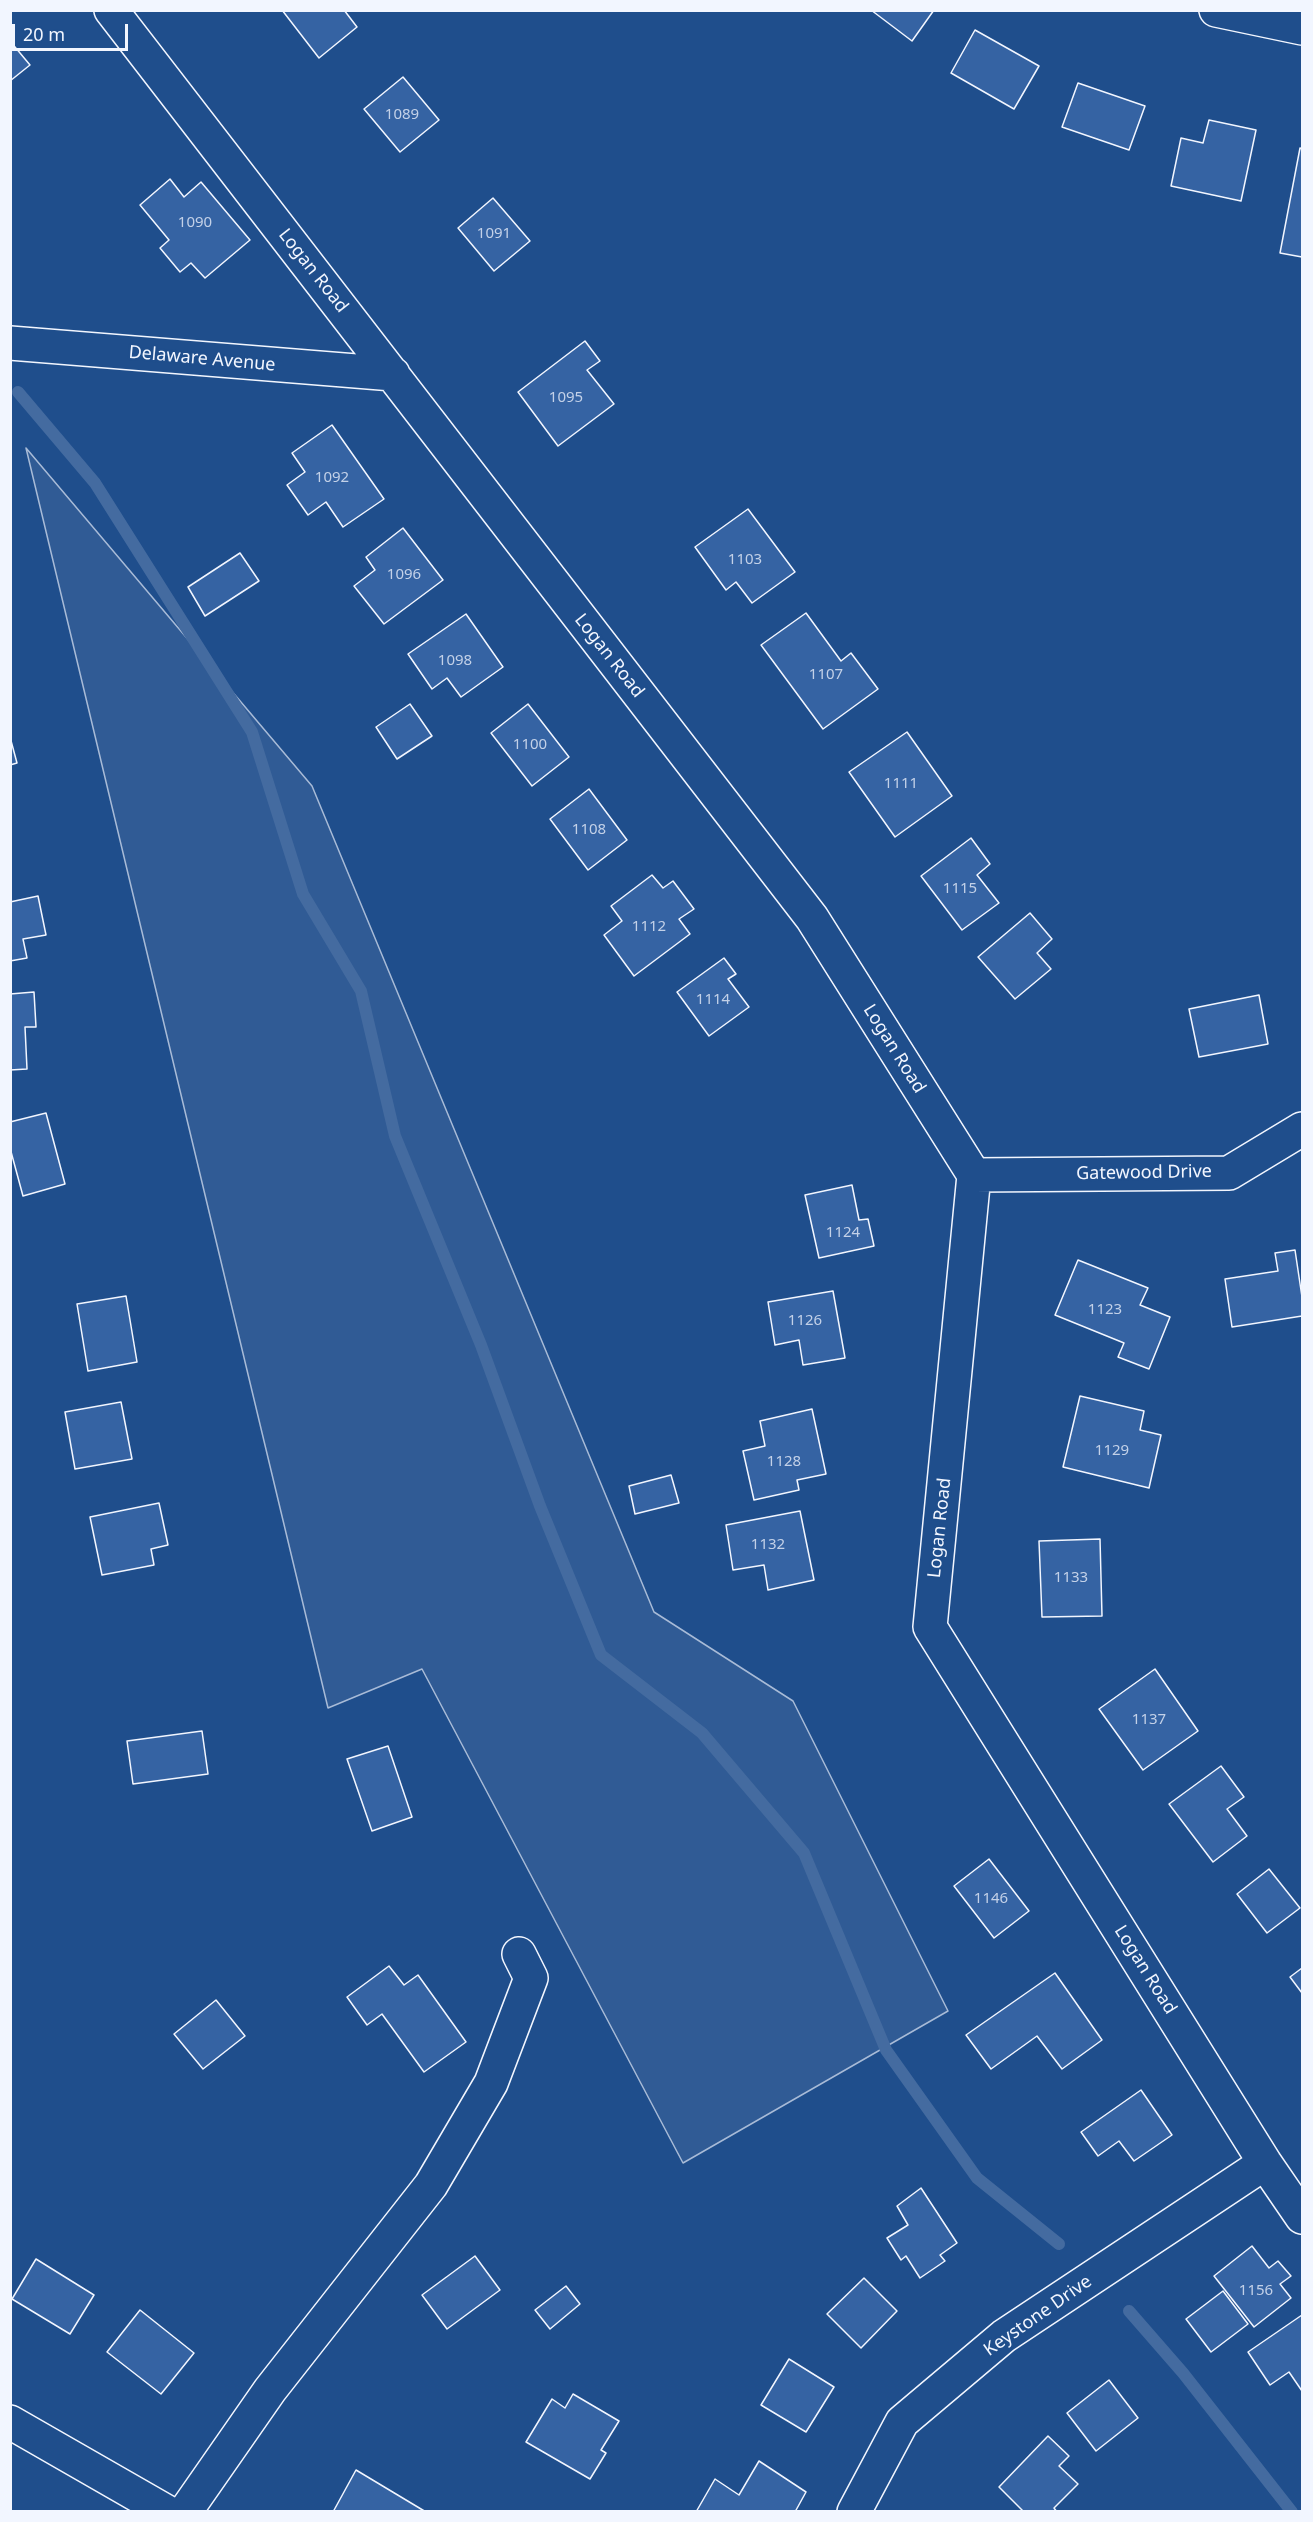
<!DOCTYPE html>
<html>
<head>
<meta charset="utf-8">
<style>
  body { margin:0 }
  #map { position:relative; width:1313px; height:2522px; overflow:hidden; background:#1f4e8c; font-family:"Noto Sans",sans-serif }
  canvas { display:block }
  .frame { position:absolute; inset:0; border:12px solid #f2f6ff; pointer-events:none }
  .scale { position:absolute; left:12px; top:24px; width:116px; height:27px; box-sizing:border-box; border:3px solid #f2f6ff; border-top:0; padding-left:8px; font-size:18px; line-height:21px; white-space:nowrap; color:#f2f6ff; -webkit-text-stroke:4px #1f4e8c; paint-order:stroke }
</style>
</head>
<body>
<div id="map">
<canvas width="1313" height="2522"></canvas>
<div class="frame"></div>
<div class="scale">20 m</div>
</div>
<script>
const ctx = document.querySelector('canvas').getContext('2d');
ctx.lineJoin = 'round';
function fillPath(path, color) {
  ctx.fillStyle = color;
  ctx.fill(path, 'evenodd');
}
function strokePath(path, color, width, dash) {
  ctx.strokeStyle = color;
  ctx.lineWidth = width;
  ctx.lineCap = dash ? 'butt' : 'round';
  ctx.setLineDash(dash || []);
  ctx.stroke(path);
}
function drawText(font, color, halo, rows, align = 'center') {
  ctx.font = font + ' "Noto Sans",sans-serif';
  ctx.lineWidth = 4.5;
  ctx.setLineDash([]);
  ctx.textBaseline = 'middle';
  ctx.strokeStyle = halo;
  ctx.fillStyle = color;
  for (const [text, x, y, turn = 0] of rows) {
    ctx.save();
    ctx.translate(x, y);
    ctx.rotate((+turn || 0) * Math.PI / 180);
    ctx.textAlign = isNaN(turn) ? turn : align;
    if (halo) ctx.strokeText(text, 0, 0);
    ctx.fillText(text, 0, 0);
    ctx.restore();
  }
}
const built = new Path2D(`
  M 26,448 L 312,786 L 654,1612 L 793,1701 L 948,2011 L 683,2163 L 422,1669 L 328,1708 Z`);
const stream = new Path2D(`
  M 18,392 L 95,483 L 252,732 L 303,894 L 361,991 L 395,1136 L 481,1345 L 540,1506 L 601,1655 L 702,1733 L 804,1853 L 886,2050 L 977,2178 L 1059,2244
  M 1129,2311 L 1183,2373 L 1292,2512`);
const building = new Path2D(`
  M 282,10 L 344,10 L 357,27 L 319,58 Z
  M 871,10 L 934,10 L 912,41 Z
  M 975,30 L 1039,66 L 1014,109 L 951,73 Z
  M 10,41 L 30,65 L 10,81 Z
  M 403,77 L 439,120 L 400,152 L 364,109 Z
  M 1078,83 L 1145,106 L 1129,150 L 1062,127 Z
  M 1209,120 L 1256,130 L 1241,201 L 1171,186 L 1181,138 L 1203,143 Z
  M 1300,148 L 1302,149 L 1302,257 L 1280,253 Z
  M 170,179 L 184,197 L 201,182 L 250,240 L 205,278 L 191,263 L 180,272 L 160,248 L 169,240 L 140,205 Z
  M 493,198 L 530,241 L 494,271 L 458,228 Z
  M 585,341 L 600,361 L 587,370 L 614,404 L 558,446 L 518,392 Z
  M 332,425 L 384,499 L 343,527 L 326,502 L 308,515 L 287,485 L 305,472 L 292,453 Z
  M 748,509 L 795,572 L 752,603 L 736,582 L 726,590 L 695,547 Z
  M 403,528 L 443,580 L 384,624 L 354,586 L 375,570 L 366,557 Z
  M 240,553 L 259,581 L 205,616 L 188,587 Z
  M 806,613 L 841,661 L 851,653 L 878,689 L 823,729 L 761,645 Z
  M 466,614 L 503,667 L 461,697 L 447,678 L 432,689 L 408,654 Z
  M 410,704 L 432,736 L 397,759 L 376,727 Z
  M 528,704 L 569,757 L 532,786 L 491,733 Z
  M 907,732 L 952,796 L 895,837 L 849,772 Z
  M 10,737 L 17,763 L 10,765 Z
  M 589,789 L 627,840 L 588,870 L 550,819 Z
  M 971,838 L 990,864 L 977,875 L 999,903 L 962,930 L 921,876 Z
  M 652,875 L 663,888 L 673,881 L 694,909 L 679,919 L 690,934 L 634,976 L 604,935 L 622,921 L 611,906 Z
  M 38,896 L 46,935 L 23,939 L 27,958 L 10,961 L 10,902 Z
  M 1030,913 L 1052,939 L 1037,953 L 1051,969 L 1015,999 L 978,957 Z
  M 724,958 L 736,974 L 728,979 L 749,1007 L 709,1036 L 677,992 Z
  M 34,992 L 36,1027 L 25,1027 L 27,1069 L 10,1070 L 10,994 Z
  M 1259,995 L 1268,1044 L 1199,1057 L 1189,1009 Z
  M 46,1113 L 65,1184 L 23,1196 L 10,1148 L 10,1122 Z
  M 852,1185 L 859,1220 L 868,1219 L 874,1246 L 819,1258 L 805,1195 Z
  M 1295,1250 L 1302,1297 L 1302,1316 L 1232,1327 L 1225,1279 L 1278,1271 L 1275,1253 Z
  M 1078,1260 L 1148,1288 L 1140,1305 L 1170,1317 L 1149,1369 L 1118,1357 L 1124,1343 L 1055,1315 Z
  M 833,1291 L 845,1358 L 803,1365 L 799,1340 L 775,1345 L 768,1302 Z
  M 126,1296 L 137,1362 L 88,1371 L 77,1304 Z
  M 1080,1396 L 1144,1411 L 1140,1430 L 1161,1435 L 1149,1488 L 1063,1467 Z
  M 121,1402 L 132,1459 L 75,1469 L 65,1412 Z
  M 812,1409 L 826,1474 L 797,1480 L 799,1490 L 754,1500 L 743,1451 L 765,1446 L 760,1421 Z
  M 671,1475 L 679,1503 L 635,1514 L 629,1486 Z
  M 159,1503 L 168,1545 L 151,1549 L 154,1565 L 102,1575 L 90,1517 Z
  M 800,1511 L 814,1580 L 768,1590 L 764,1565 L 733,1570 L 726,1525 Z
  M 1100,1539 L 1102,1616 L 1042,1617 L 1039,1541 Z
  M 1155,1669 L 1198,1731 L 1143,1770 L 1099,1709 Z
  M 202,1731 L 208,1774 L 133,1784 L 127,1741 Z
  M 388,1746 L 412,1817 L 372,1831 L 347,1759 Z
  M 1221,1766 L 1244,1797 L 1227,1809 L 1247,1836 L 1213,1862 L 1169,1804 Z
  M 989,1859 L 1029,1911 L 994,1938 L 954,1886 Z
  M 1269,1869 L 1300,1908 L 1267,1933 L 1237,1894 Z
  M 389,1966 L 404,1985 L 418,1975 L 466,2042 L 424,2072 L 382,2014 L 367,2025 L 347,1997 Z
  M 1302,1968 L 1302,1993 L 1290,1977 Z
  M 1055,1973 L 1102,2040 L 1062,2069 L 1037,2036 L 991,2069 L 966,2035 Z
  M 216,2000 L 245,2036 L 203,2069 L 174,2034 Z
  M 1141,2090 L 1172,2135 L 1134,2161 L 1119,2141 L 1098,2156 L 1081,2132 Z
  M 921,2188 L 957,2243 L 940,2255 L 945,2261 L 920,2278 L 906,2256 L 901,2260 L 887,2238 L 908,2225 L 897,2206 Z
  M 1252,2246 L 1269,2268 L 1278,2261 L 1291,2276 L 1280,2284 L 1291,2298 L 1254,2327 L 1214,2276 Z
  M 475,2256 L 500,2290 L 447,2329 L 422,2295 Z
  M 36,2259 L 94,2295 L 70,2334 L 12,2299 Z
  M 864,2278 L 897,2311 L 861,2348 L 827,2314 Z
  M 566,2286 L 580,2304 L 550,2329 L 535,2310 Z
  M 1223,2291 L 1248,2324 L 1211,2352 L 1186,2319 Z
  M 140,2310 L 194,2353 L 161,2394 L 107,2352 Z
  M 1302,2315 L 1302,2391 L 1289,2372 L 1270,2385 L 1248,2352 Z
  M 789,2359 L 834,2387 L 806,2432 L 761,2405 Z
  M 1109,2380 L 1138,2418 L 1096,2451 L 1067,2413 Z
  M 573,2394 L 619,2421 L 601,2450 L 606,2453 L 590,2479 L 526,2442 L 552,2399 L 565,2408 Z
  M 1048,2436 L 1069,2456 L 1059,2466 L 1078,2484 L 1054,2508 L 1057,2512 L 1024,2512 L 999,2487 Z
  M 759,2461 L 806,2492 L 795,2512 L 696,2512 L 715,2479 L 739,2495 Z
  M 356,2470 L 426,2512 L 333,2512 Z`);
const minor = new Path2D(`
  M 111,10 L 812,918 L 974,1175 L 930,1627 L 1265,2163 L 1302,2217
  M 1216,10 L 1302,28
  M 10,343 L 393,374
  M 974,1175 L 1229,1173 L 1302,1129
  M 10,2422 L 167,2512
  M 185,2512 L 270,2390 L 431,2185 L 491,2083 L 531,1978 L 519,1954
  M 854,2512 L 902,2422 L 1004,2336 L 1265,2163`);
const numberNames = [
  ["1089",402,115],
  ["1090",195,223],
  ["1091",494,234],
  ["1095",566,398],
  ["1092",332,478],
  ["1103",745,560],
  ["1096",404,575],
  ["1098",455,661],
  ["1107",826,675],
  ["1100",530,745],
  ["1111",901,784],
  ["1108",589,830],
  ["1115",960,889],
  ["1112",649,927],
  ["1114",713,1000],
  ["1124",843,1233],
  ["1123",1105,1310],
  ["1126",805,1321],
  ["1129",1112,1451],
  ["1128",784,1462],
  ["1132",768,1545],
  ["1133",1071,1578],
  ["1137",1149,1720],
  ["1146",991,1899],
  ["1156",1256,2291]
];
const streetNames = [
  ["Logan Road",313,271,52],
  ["Delaware Avenue",202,359,5],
  ["Logan Road",609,656,52],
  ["Logan Road",894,1049,58],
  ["Gatewood Drive",1144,1173,-1],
  ["Logan Road",940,1528,-84],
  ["Logan Road",1145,1970,58],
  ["Keystone Drive",1038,2316,-35]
];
fillPath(built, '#305b95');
strokePath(built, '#a8bbd7', 1.5);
strokePath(stream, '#446ba0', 12);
fillPath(building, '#3563a3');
strokePath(building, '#f2f6ff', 1.5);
strokePath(minor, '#f2f6ff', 36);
strokePath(minor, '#1f4e8c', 33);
drawText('15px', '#c3d1e8', null, numberNames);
drawText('18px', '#f2f6ff', '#1f4e8c', streetNames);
</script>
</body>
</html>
